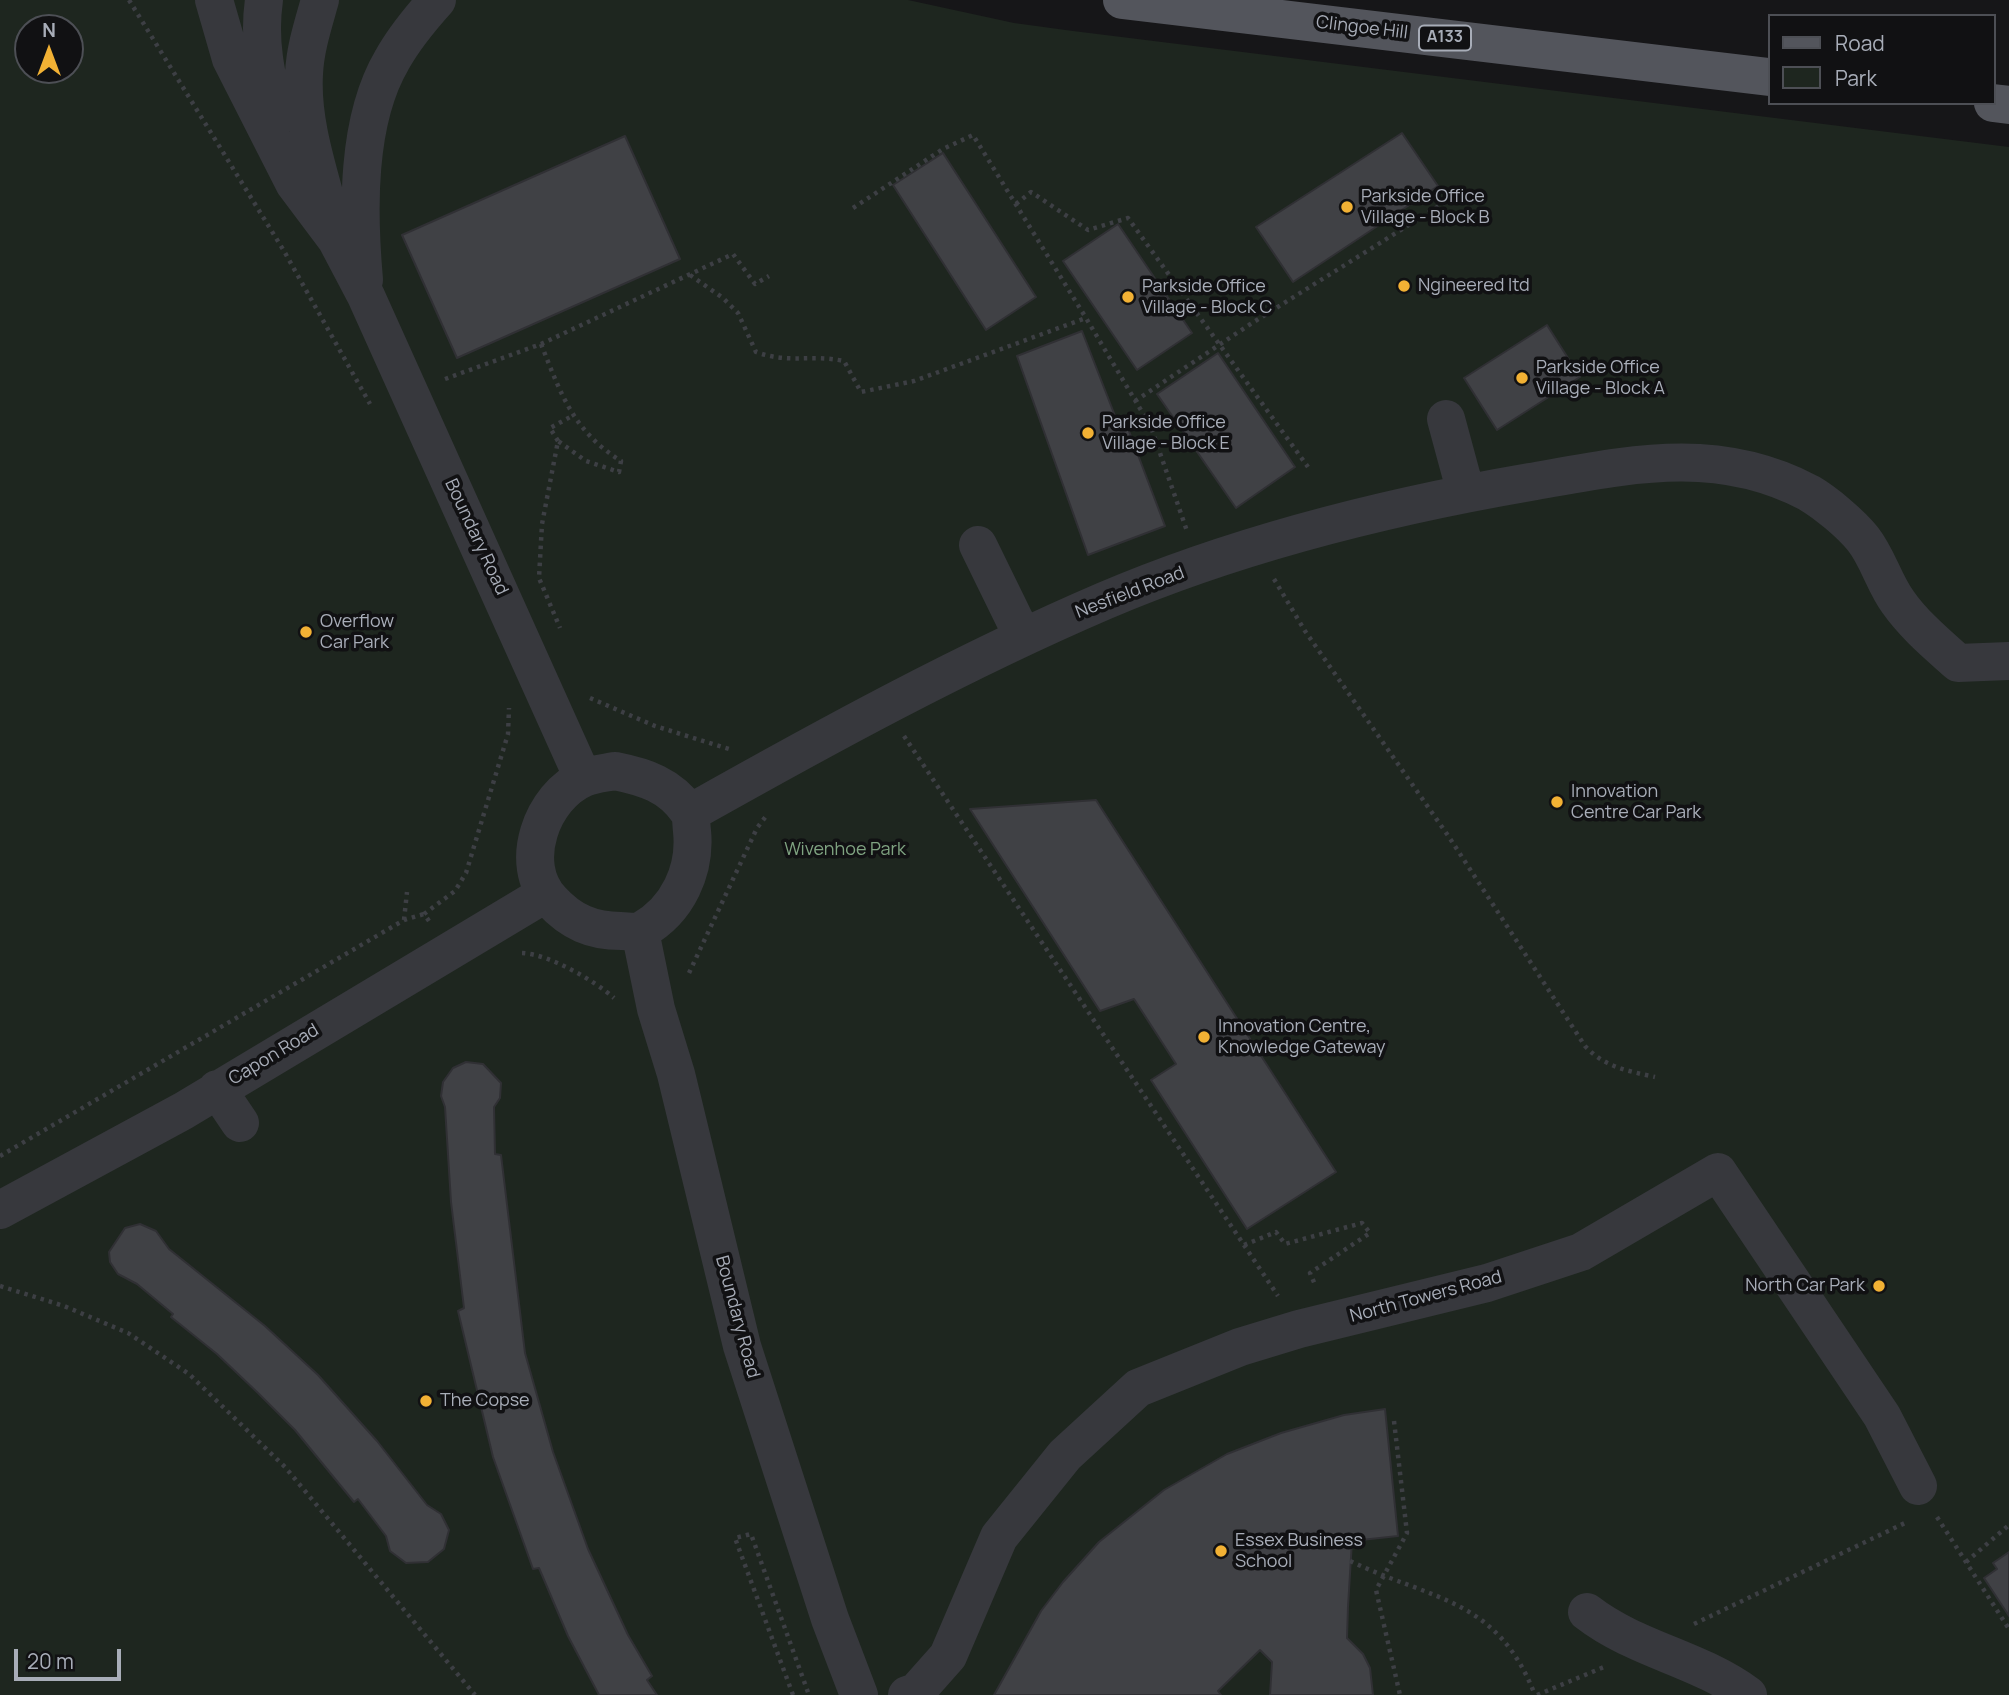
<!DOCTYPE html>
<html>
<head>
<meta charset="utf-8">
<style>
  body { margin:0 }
  #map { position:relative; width:2009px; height:1695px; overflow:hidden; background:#161618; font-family:Manrope,sans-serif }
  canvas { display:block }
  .legend { position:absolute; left:1768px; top:14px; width:228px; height:91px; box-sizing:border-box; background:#111113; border:2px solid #4d4f55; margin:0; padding:9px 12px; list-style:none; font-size:21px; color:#a8adb8 }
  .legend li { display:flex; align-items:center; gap:14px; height:35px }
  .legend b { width:35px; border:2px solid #4d4f55 }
  .north { position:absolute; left:14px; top:14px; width:70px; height:70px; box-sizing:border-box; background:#111113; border:2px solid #4d4f55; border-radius:50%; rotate:0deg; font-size:19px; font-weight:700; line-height:28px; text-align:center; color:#a8adb8 }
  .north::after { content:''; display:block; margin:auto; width:24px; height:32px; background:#f2b134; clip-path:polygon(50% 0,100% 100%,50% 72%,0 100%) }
  .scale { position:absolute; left:14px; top:1649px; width:107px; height:32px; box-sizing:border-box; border:4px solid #a8adb8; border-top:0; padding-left:9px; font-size:21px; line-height:24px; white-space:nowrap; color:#a8adb8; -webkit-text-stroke:5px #111113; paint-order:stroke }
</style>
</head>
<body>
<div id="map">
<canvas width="2009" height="1695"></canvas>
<ul class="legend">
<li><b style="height:9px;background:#53555c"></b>Road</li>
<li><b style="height:19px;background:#1e261f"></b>Park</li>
</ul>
<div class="north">N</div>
<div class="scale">20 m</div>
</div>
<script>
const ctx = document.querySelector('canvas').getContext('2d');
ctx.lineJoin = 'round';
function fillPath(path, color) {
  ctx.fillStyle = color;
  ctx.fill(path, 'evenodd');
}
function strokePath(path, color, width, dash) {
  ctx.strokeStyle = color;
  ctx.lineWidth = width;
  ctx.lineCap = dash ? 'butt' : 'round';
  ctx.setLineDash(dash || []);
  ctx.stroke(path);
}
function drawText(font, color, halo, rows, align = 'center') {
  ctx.font = font + ' Manrope,sans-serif';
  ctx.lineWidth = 7;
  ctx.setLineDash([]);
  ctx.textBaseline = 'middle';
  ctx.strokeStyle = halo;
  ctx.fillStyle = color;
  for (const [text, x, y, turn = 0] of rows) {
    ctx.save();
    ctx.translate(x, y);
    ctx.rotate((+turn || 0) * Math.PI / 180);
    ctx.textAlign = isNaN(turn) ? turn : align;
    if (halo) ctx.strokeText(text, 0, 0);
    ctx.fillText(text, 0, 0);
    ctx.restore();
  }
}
const green = new Path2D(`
  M 0,0 L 908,0 L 1014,23 L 1073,31 L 2009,147 L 2009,1695 L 0,1695 ZM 28,28 L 70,28 L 70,70 L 28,70 Z`);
const building = new Path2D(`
  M 1402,133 L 1438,186 L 1293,282 L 1256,227 Z
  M 625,136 L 680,259 L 457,358 L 402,235 Z
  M 943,153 L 1036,297 L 986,330 L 893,185 Z
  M 1118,224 L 1192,333 L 1137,370 L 1063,261 Z
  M 1547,325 L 1580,377 L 1497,430 L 1464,378 Z
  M 1082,331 L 1117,421 L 1124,418 L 1165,526 L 1088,555 L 1017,356 Z
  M 1218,353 L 1295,467 L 1236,508 L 1157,394 Z
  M 1096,800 L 1336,1172 L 1247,1229 L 1151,1080 L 1176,1064 L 1134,999 L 1100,1011 L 970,809 Z
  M 466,1062 L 483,1064 L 501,1083 L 500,1098 L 494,1107 L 495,1154 L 501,1155 L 525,1353 L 553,1452 L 588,1549 L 628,1635 L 652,1676 L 647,1680 L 657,1695 L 599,1695 L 568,1636 L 539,1568 L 533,1569 L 493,1457 L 458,1311 L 464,1308 L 451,1202 L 445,1107 L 441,1096 L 443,1082 L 453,1068 Z
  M 140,1224 L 156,1231 L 169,1249 L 265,1326 L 318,1375 L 377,1441 L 427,1505 L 441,1514 L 449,1530 L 444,1549 L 428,1562 L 406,1563 L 390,1551 L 386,1536 L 358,1499 L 354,1502 L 295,1430 L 258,1393 L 217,1354 L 171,1317 L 173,1314 L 137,1284 L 118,1274 L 110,1262 L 109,1252 L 125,1228 Z
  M 1385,1409 L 1398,1536 L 1352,1541 L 1348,1607 L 1347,1638 L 1363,1654 L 1370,1668 L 1373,1695 L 1270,1695 L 1272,1662 L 1260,1650 L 1218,1691 L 1221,1695 L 994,1695 L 1041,1611 L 1063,1582 L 1099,1542 L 1164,1490 L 1227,1454 L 1281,1433 L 1344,1415 Z
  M 2009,1552 L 2009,1616 L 1984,1578 L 1997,1569 L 1993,1563 Z`);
const path = new Path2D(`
  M 129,0 L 284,251 L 370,404
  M 1016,204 L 1031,192 L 1088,230 L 1128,218 L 1308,467
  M 853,208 L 943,149 L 973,135 L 1086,318
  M 690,275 L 723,298 L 738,313 L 756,352 C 789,364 810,354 844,361 L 861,392 L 914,381 L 1086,318 L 1151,427 L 1187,531
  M 541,344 C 561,394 573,431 621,461 L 619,472 L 586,461 L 558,441 L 542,524 L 539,578 L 560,628
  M 445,379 L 541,344 L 733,254 L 755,284 L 769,276
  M 1135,401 L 1249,325 L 1455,196
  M 558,441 L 550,428 L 572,416
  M 1274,579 L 1305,631 L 1449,837 L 1585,1046 C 1604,1067 1628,1071 1655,1077
  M 590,698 L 655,726 L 729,749
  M 904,736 L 1278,1296
  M 404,920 L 407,892
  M 429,921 L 424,914 L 455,891 L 466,873 L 508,734 L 509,708
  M 522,953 C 549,954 595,981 614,998
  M 689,973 L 757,828 L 767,815
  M 0,1156 L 404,920 L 424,914
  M 1244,1245 L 1276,1232 L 1285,1244 L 1362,1223 L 1370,1233 L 1310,1273 L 1316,1287
  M 0,1286 L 64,1306 L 128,1333 L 189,1374 L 285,1467 L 475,1695
  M 1394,1421 L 1407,1533 L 1376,1590 L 1400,1695
  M 1937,1517 L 2009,1629
  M 1350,1561 C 1434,1601 1497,1598 1535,1695
  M 1966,1562 L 2009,1525
  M 1694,1624 L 1907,1522
  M 793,1695 L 735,1538 L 751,1534 L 809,1695
  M 1537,1695 L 1604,1667`);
const minor = new Path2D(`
  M 214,0 L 231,59 L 294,183 L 336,239 L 366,296 L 583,778
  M 264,0 C 258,41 266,77 277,117
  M 320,0 C 313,25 305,49 304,74 C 301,124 320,175 332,223
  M 364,280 C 358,212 356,121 392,60 C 404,38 420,19 437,0
  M 1446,419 L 1466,493
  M 978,545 L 1023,637
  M 615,771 C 645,777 670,785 688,811 C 692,816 691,824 692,831 C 696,870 678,910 642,930 C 636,933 628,931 621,931 C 592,931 571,922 551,900 C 517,864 542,796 584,778 C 593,774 605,773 615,771 Z
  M 690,813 C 825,737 962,662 1104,601 C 1240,543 1385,507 1530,482 C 1628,465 1716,444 1809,493 C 1826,503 1851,524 1863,539 C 1878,558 1884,583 1898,602 C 1914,625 1937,644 1958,663 L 2009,661
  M 640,931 L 656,1009 L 676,1074 L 742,1346 L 830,1619 L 859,1695
  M 217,1089 L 240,1123
  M 0,1210 L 183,1111 L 545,894
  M 1587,1612 C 1636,1650 1698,1658 1748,1695
  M 907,1695 L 916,1692 L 948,1656 L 999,1537 L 1065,1455 L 1138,1388 L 1240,1347 L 1299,1329 L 1487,1283 L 1581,1252 L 1718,1172 L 1882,1416 L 1918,1486`);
const major = new Path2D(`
  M 1122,0 L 1769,77
  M 1993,103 L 2009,105`);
const markers = [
  [1347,207,7,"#f2b134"],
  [1404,286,7,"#f2b134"],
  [1128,297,7,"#f2b134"],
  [1522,378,7,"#f2b134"],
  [1088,433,7,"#f2b134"],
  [306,632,7,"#f2b134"],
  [1557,802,7,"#f2b134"],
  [1204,1037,7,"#f2b134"],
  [1879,1286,7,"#f2b134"],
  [426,1401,7,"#f2b134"],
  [1221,1551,7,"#f2b134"]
];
const shields = [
  [1445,38,52]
];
const shieldNames = [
  ["A133",1445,38]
];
const streetNames = [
  ["Clingoe Hill",1362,28,7],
  ["Boundary Road",476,537,65],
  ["Nesfield Road",1130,593,-21],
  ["Capon Road",274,1055,-31],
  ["North Towers Road",1426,1297,-15],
  ["Boundary Road",737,1317,75]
];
const poiNames = [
  ["Parkside Office",1361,197],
  ["Village - Block B",1361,218],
  ["Ngineered ltd",1418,286],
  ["Parkside Office",1142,287],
  ["Village - Block C",1142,308],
  ["Parkside Office",1536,368],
  ["Village - Block A",1536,389],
  ["Parkside Office",1102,423],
  ["Village - Block E",1102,444],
  ["Overflow",320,622],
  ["Car Park",320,643],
  ["Innovation",1571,792],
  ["Centre Car Park",1571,813],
  ["Innovation Centre,",1218,1027],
  ["Knowledge Gateway",1218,1048],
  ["North Car Park",1865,1286,"right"],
  ["The Copse",440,1401],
  ["Essex Business",1235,1541],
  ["School",1235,1562]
];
const parkNames = [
  ["Wivenhoe Park",845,850]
];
fillPath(green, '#1e261f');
fillPath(building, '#404145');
strokePath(building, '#303034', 2);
strokePath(path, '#3d3f44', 4.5, [3.5, 5]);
strokePath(minor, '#37383d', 38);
strokePath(major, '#53555c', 38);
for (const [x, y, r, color] of markers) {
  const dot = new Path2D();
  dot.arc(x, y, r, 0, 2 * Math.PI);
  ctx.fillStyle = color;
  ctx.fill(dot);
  strokePath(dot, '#111113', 2.5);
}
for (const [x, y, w] of shields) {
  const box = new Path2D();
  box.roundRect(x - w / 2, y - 12.5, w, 25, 5);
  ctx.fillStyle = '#111113';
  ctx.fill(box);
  strokePath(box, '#a8adb8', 2);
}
drawText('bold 16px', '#a8adb8', null, shieldNames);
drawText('18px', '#a8adb8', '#111113', streetNames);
drawText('18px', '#a8adb8', '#111113', poiNames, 'left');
drawText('18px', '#7fa381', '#111113', parkNames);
</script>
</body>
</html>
